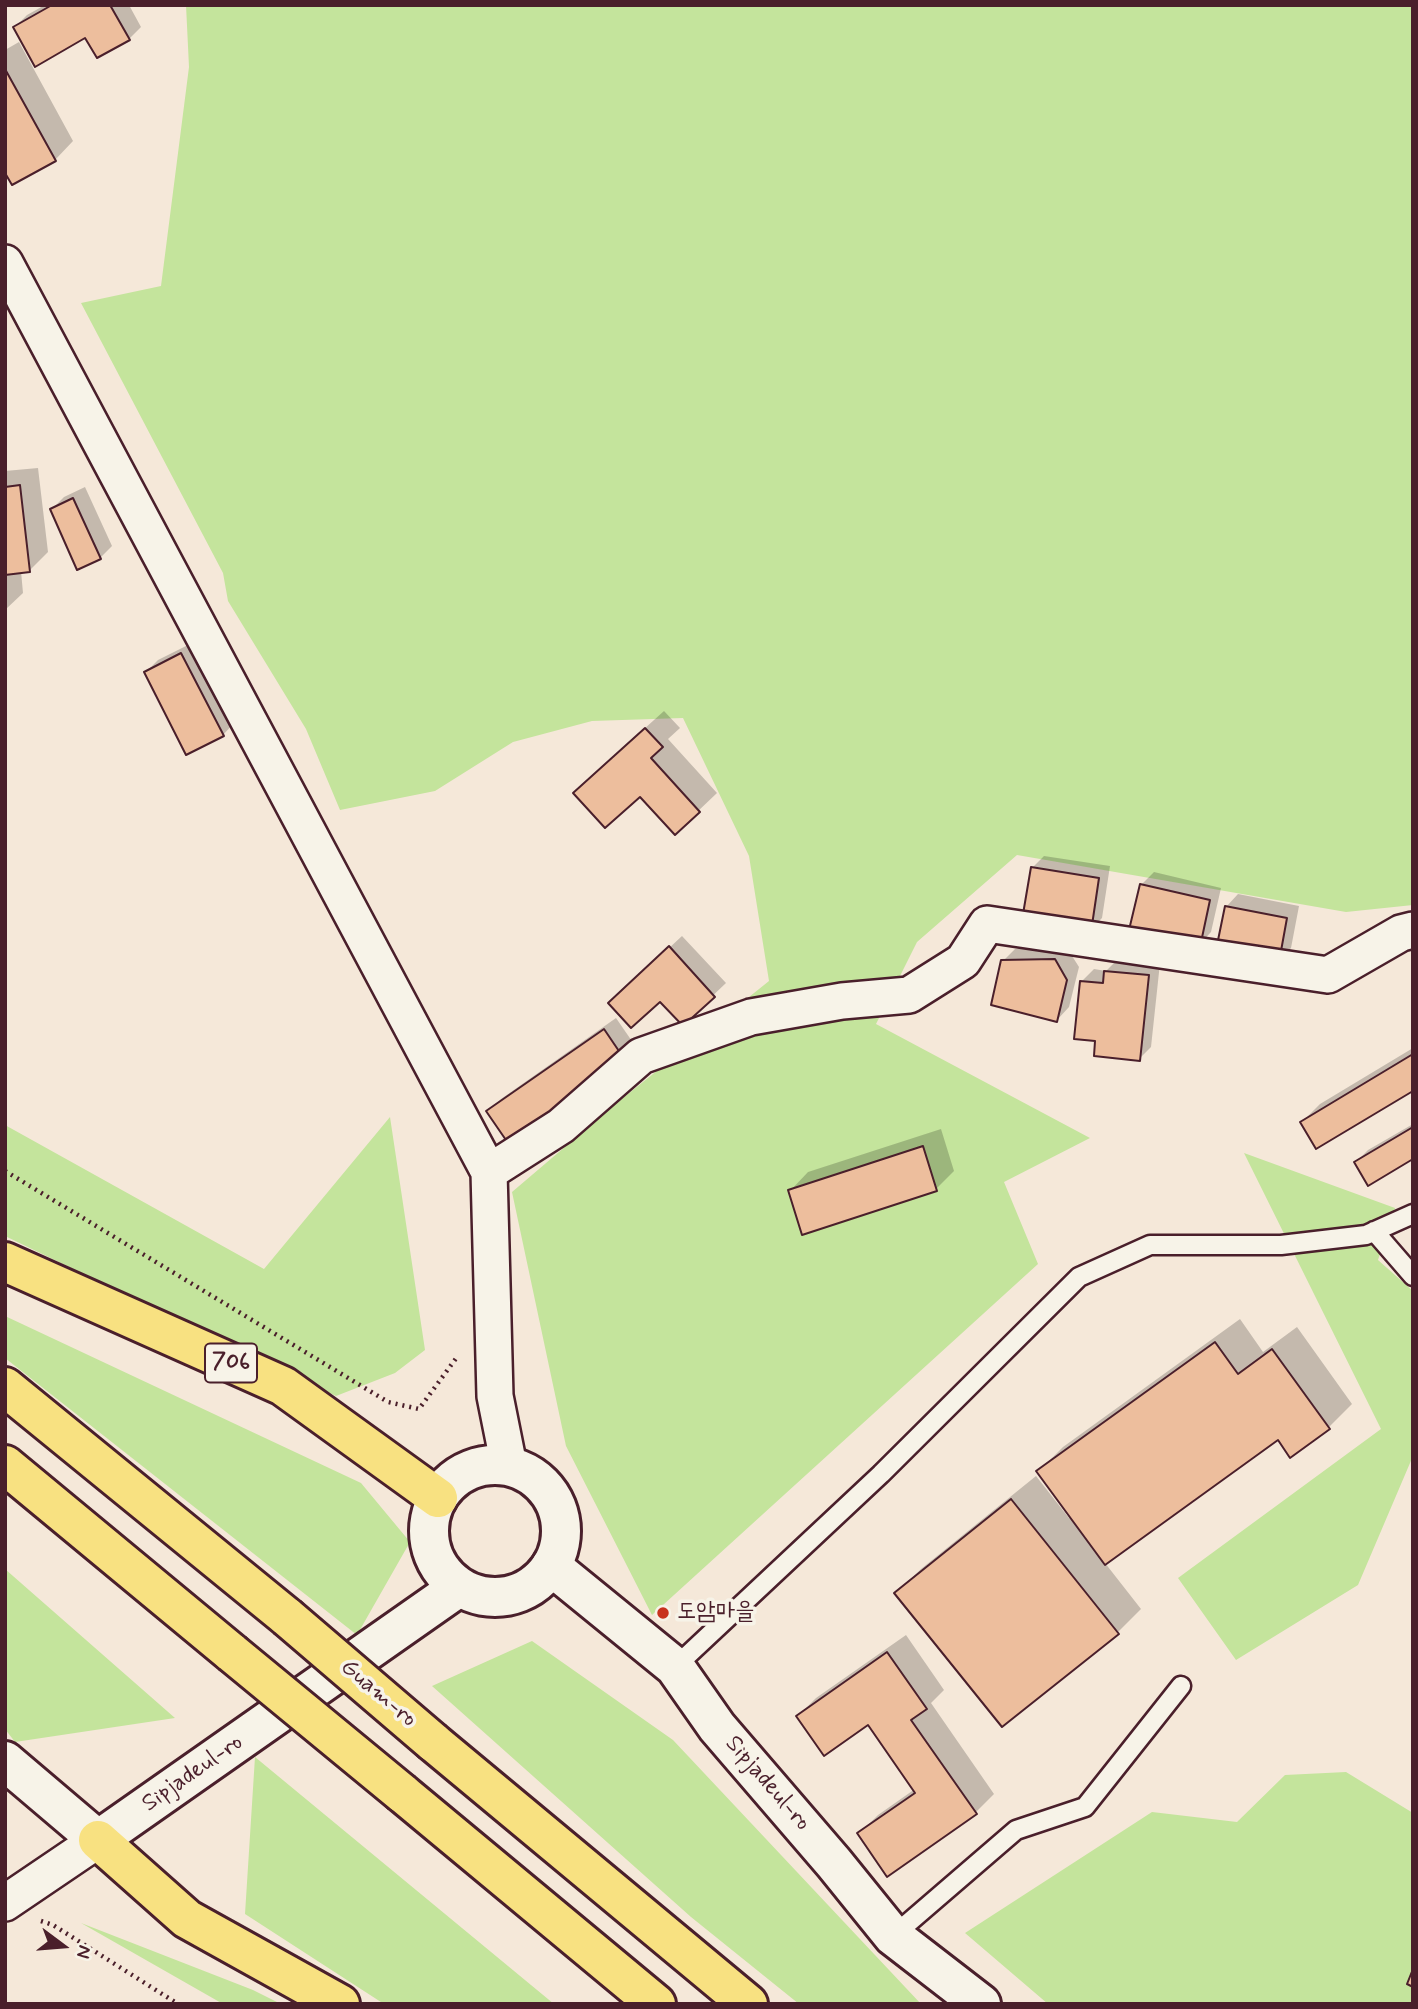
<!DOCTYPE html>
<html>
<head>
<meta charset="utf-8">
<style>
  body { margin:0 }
  #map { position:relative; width:1418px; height:2009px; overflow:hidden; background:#f5e8d9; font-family:Mynerve,sans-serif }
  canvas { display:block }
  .frame { position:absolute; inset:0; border:7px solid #4a1f2b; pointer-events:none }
  .north { position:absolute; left:28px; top:1911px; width:70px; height:70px; -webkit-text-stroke:5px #f7f3e8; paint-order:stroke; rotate:106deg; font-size:19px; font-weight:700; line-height:28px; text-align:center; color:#4a1f2b }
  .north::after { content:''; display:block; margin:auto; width:24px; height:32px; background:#4a1f2b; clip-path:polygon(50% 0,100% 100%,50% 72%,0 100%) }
</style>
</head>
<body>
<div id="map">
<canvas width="1418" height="2009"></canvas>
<div class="frame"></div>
<div class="north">N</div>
</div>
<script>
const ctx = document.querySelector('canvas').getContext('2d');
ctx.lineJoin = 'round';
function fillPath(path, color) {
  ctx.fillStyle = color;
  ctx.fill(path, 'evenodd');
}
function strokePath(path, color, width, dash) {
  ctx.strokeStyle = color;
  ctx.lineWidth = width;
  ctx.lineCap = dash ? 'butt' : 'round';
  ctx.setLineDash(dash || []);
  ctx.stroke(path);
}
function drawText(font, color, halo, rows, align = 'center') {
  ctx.font = font + ' Mynerve,"Poor Story",sans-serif';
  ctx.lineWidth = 7;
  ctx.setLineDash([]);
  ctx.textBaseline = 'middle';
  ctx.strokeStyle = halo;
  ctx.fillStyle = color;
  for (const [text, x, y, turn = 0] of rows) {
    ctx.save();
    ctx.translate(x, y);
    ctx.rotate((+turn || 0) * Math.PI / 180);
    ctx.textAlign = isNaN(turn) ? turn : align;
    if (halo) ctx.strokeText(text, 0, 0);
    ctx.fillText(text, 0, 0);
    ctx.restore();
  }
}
const green = new Path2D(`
  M 186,5 L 1413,5 L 1413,905 L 1346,912 L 1017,855 L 917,942 L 876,1024 L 1090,1138 L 1004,1182 L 1038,1264 L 652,1615 L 566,1446 L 512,1192 L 613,1106 L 769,981 L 749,856 L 683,718 L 592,721 L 513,742 L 435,791 L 340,810 L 306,729 L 228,601 L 223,573 L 81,303 L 161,286 L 189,67 Z
  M 390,1117 L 425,1350 L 395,1373 L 336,1396 L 5,1236 L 5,1125 L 264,1269 Z
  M 1244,1153 L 1395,1208 L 1378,1260 L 1413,1291 L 1413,1456 L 1358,1585 L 1236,1660 L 1178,1578 L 1381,1429 Z
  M 5,1316 L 361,1483 L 410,1542 L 357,1635 L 5,1358 Z
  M 5,1569 L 175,1718 L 15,1742 L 5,1729 Z
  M 532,1641 L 673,1740 L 921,2004 L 799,2004 L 691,1917 L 432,1686 Z
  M 255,1757 L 554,2004 L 384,2004 L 245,1914 Z
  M 1346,1772 L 1413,1813 L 1413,2004 L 1048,2004 L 965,1933 L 1152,1812 L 1237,1822 L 1285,1775 Z
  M 81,1923 L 253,1990 L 281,2004 L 223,2004 Z`);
const shadow = new Path2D(`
  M 45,5 L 129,5 L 141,27 L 129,39 L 15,27 L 27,15 Z
  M 19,42 L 73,141 L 55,160 L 5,170 L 5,50 Z
  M 38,468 L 48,552 L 29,571 L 21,571 L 23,593 L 5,610 L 5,471 Z
  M 85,487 L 112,546 L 100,558 L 52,509 L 64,497 Z
  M 194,642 L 235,722 L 223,735 L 146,672 L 158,660 Z
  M 664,711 L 680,728 L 668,739 L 717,793 L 675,833 L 641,794 L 593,775 Z
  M 1044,856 L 1110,866 L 1102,918 L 1090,930 L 1032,868 Z
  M 1154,872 L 1221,888 L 1211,932 L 1199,945 L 1142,884 Z
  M 1238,894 L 1299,906 L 1291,948 L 1279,960 L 1226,907 Z
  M 682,936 L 726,983 L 683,1024 L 660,999 L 623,991 Z
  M 1067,948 L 1079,967 L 1069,1007 L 1057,1020 L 1003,961 L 1015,949 Z
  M 1118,959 L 1160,963 L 1151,1047 L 1139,1059 L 1082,981 L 1094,969 L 1106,971 Z
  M 616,1018 L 636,1047 L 489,1111 L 501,1099 Z
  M 1413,1048 L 1413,1089 L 1302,1122 L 1320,1104 Z
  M 1413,1124 L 1413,1157 L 1356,1162 L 1368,1150 Z
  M 941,1129 L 954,1171 L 936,1189 L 790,1191 L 808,1172 Z
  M 1240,1319 L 1263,1352 L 1297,1327 L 1352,1404 L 1328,1428 L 1278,1438 L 1105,1563 L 1141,1609 L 1118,1632 L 897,1593 L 921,1569 L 1036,1476 L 1069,1518 L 1072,1517 L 1039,1471 L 1063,1447 Z
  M 906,1635 L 944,1690 L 931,1703 L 994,1794 L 976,1812 L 859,1834 L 878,1815 L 915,1789 L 868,1723 L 798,1716 L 816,1698 Z`);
const building = new Path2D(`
  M 52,5 L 110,5 L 130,40 L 97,58 L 85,38 L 35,67 L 13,27 Z
  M 5,69 L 56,161 L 12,185 L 5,173 Z
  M 20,485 L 30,572 L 5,575 L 5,487 Z
  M 73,498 L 101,559 L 77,570 L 50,509 Z
  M 181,653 L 224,736 L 186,755 L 144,672 Z
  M 645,728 L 663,747 L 651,758 L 700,812 L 675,835 L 640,797 L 605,828 L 573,793 Z
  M 1031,867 L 1099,878 L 1091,932 L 1022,920 Z
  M 1140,884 L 1210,900 L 1200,947 L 1129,930 Z
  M 1225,906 L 1287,918 L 1279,962 L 1216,950 Z
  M 669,946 L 715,997 L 683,1026 L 660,1002 L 631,1028 L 608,1003 Z
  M 1055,959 L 1067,980 L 1057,1022 L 991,1005 L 1001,960 Z
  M 1104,971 L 1149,975 L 1140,1061 L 1094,1056 L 1095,1041 L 1074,1039 L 1080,981 L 1103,983 Z
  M 604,1029 L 625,1060 L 508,1143 L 486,1111 Z
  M 1413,1054 L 1413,1091 L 1316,1149 L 1300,1122 Z
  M 1413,1127 L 1413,1159 L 1368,1186 L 1354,1162 Z
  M 923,1146 L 937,1191 L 802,1235 L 788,1190 Z
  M 1215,1342 L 1238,1374 L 1272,1349 L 1330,1429 L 1290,1458 L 1278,1440 L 1105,1565 L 1036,1471 Z
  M 1011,1499 L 1119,1634 L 1002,1727 L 894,1593 Z
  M 887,1652 L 927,1709 L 911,1720 L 977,1814 L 887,1877 L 857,1833 L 915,1793 L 868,1725 L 824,1756 L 796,1716 Z
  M 1413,1969 L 1413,1987 L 1407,1984 Z`);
const path = new Path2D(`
  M 5,1171 L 388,1402 L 419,1409 L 457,1357
  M 41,1921 L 53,1925 L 178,2004`);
const service = new Path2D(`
  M 1374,1231 L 1413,1276
  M 675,1667 L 881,1474 L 1079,1277 L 1150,1245 L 1281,1245 L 1366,1235 L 1413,1214
  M 893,1936 L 1016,1830 L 1085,1807 L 1181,1686`);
const minor = new Path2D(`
  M 5,263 L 489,1172 L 495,1396 L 509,1466
  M 489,1172 L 561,1126 L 641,1056 L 751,1017 L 842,1001 L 909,995 L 963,961 L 987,924 L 1328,975 L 1401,933 L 1413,930
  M 5,1903 L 98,1840`);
const tertiary = new Path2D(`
  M429 1531a66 66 0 1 1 132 0a66 66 0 1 1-132 0Z
  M 5,1761 L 98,1840`);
const secondary = new Path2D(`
  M 551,1566 L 675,1667 L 717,1727 L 834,1863 L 893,1936 L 981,2004
  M 98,1840 L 459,1587`);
const primary = new Path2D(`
  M 5,1262 L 283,1386 L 438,1498
  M 5,1387 L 287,1617
  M 5,1465 L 232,1653
  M 433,1742 L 748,2004
  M 402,1793 L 656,2004
  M 98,1840 L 187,1919 L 340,2004`);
const primaryBridge = new Path2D(`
  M 287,1617 L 433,1742
  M 232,1653 L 402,1793`);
const markers = [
  [663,1613,7,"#c8321e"]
];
const shields = [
  [231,1363,52]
];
const shieldNames = [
  ["706",231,1363]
];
const poiNames = [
  ["도암마을",677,1613]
];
const streetNames = [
  ["Guam-ro",378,1694,40],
  ["Sipjadeul-ro",193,1774,-35],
  ["Sipjadeul-ro",767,1784,49]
];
fillPath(green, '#c4e49c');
fillPath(shadow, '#0003');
fillPath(building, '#edbe9d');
strokePath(building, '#4a1f2b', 2);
strokePath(service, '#4a1f2b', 23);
strokePath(minor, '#4a1f2b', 40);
strokePath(tertiary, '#4a1f2b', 44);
strokePath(secondary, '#4a1f2b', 44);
strokePath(primary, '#4a1f2b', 44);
strokePath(path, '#4a1f2b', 4.5, [2, 5]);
strokePath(service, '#f7f3e8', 18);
strokePath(minor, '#f7f3e8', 35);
strokePath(tertiary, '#f7f3e8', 38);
strokePath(secondary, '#f7f3e8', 38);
strokePath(primary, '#f8e181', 38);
strokePath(primaryBridge, '#4a1f2b', 44, []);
strokePath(primaryBridge, '#f8e181', 38);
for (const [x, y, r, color] of markers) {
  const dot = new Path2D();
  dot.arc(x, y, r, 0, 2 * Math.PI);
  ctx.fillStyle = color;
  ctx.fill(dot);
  strokePath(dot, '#f7f3e8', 2.5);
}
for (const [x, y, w] of shields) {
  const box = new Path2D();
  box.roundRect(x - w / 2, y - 19.5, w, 39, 5);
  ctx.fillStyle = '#f7f3e8';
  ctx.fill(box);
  strokePath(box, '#4a1f2b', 2);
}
drawText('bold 23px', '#4a1f2b', null, shieldNames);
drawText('24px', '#4a1f2b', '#f7f3e8', poiNames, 'left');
drawText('24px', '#4a1f2b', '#f7f3e8', streetNames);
</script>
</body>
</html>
